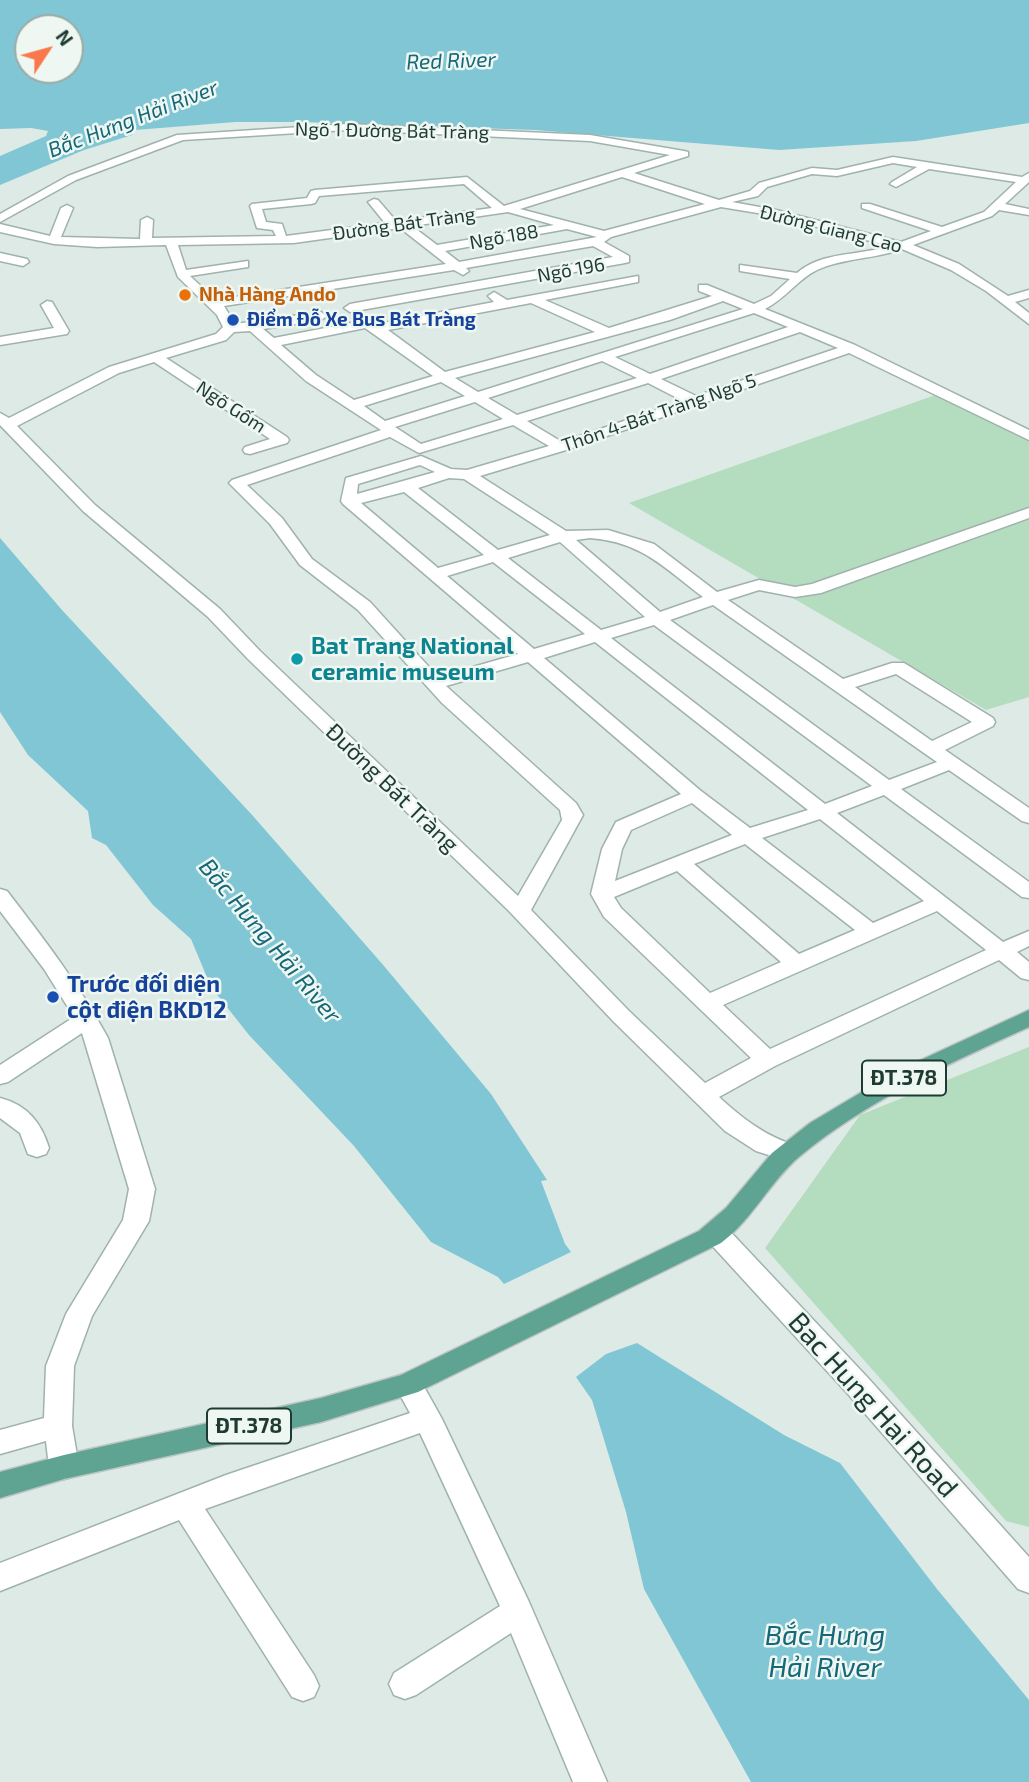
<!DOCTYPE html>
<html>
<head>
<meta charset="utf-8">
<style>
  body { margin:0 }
  #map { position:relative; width:1029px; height:1782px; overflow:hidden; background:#ddeae5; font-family:"Exo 2",sans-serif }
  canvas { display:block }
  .north { position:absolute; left:14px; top:14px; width:70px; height:70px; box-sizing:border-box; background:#eef7f2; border:2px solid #9baba6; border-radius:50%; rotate:54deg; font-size:19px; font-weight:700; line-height:28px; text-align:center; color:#1e3a33 }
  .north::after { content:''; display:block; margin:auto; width:24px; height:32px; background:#fa784b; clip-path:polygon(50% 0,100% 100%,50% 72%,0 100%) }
</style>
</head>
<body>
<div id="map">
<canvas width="1029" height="1782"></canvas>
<div class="north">N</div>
</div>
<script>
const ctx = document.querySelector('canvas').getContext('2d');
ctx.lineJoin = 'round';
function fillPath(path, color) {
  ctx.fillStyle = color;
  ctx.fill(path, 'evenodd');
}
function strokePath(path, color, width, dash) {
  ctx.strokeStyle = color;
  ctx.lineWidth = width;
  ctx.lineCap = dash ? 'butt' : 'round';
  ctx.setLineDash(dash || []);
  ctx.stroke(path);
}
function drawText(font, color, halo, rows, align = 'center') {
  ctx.font = font + ' "Exo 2",sans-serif';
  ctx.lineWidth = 5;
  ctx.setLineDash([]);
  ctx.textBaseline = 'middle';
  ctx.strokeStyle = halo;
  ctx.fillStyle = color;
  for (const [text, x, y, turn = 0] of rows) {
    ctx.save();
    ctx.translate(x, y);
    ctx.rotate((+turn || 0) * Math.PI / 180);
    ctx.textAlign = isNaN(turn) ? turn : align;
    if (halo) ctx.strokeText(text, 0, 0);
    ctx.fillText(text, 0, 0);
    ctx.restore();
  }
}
const green = new Path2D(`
  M 941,393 L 1029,430 L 1029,697 L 986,710 L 629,503 Z
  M 1029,1047 L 1029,1527 L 1006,1521 L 765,1248 L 860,1115 Z`);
const water = new Path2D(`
  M 0,0 L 1029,0 L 1029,123 L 916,141 L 779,150 L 535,130 L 303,122 L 235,122 L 135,130 L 132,135 L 84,150 L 0,185 L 0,156 L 46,136 L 48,131 L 31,128 L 0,129 ZM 28,28 L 70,28 L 70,70 L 28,70 Z
  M 0,538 L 62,610 L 253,816 L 384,966 L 491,1094 L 547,1180 L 541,1181 L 565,1244 L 571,1252 L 504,1284 L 498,1277 L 431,1242 L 354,1146 L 249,1035 L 211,987 L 191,939 L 153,905 L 106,845 L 92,838 L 88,811 L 28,755 L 0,712 Z
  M 637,1343 L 784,1435 L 840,1463 L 937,1589 L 1029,1700 L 1029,1782 L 751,1782 L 644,1589 L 626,1512 L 592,1400 L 576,1377 L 606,1354 Z`);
const minor = new Path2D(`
  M 347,124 L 590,135 L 684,151 L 688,152 L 688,156 L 634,173 L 719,200 L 750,191 L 759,183 L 812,168 L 837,170 L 893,157 L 1022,177 L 1029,173 L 1029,182 L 1005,204 L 1029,209 L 1029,215 L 999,210 L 992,216 L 913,245 L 959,264 L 1008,296 L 1029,290 L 1029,298 L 1015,302 L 1029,313 L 1029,324 L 986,291 L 951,270 L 902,249 C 875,259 843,258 817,270 C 798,279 785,299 765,309 L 855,345 L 1029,430 L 1029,440 L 849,353 L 566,450 L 480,476 L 566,531 L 608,530 L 654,544 L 717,592 L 759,580 L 795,587 L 812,584 L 1029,508 L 1029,518 L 821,593 L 795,597 L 759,590 L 728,600 L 843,679 L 892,663 L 904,663 L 993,718 L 995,722 L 993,726 L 945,750 L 1029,808 L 1029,823 L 1022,821 L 949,770 L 901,789 L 1029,882 L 1029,898 L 1022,897 L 884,795 L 837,813 L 1003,942 L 1029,931 L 1029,946 L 1017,952 L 1029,962 L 1029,980 L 1021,978 L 999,960 L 775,1066 L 719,1097 C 743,1119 765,1136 797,1146 L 800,1152 L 797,1158 L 788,1161 L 756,1151 L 725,1131 L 613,1021 L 509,911 L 248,659 L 208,617 L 83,511 L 0,425 L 0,413 L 9,418 L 109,367 L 216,334 L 223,327 L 217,315 L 178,277 L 166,245 L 97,247 L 54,244 L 0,232 L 0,224 L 50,236 L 61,208 L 67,205 L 73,208 L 61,237 L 140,239 L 141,220 L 147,217 L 153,220 L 152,238 L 276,236 L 273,230 L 257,228 L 250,206 L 252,204 L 307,198 L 311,191 L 315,190 L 467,177 L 504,206 L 670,155 L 590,141 L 347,130 L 183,140 L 76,180 L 0,222 L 0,214 L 68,176 L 177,135 ZM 893,163 L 917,167 L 892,182 L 890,184 L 896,187 L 929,169 L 1016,182 L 984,212 L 942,227 L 870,204 L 862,204 L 862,208 L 931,231 L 901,242 L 776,210 L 732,202 L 758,196 L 767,187 L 812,174 L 837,176 ZM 622,177 L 705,204 L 604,231 L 520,209 ZM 464,184 L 492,208 L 396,221 L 378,200 L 374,199 L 368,202 L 385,223 L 286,236 L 282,224 L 266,222 L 262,209 L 311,204 L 315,203 L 319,196 ZM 721,207 L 776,216 L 889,246 C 860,256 822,251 797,273 L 740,265 L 740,271 L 790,279 L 771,296 L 754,304 L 707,285 L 699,285 L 699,291 L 712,296 L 609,328 L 545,300 L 638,282 L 638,276 L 507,300 L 494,292 L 488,296 L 494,302 L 378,324 L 366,320 L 274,338 L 263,329 L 321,320 L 327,316 L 321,312 L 235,324 L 224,306 L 454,270 L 463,275 L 469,271 L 466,268 L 593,246 L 613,257 L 350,304 L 344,308 L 350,312 L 625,263 L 629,262 L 629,256 L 604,242 L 611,237 ZM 508,212 L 554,225 L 437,245 L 412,226 ZM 400,228 L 446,264 L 216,300 L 190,276 L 248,267 L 248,261 L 186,270 L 178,245 L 294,243 ZM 567,229 L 597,237 L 459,262 L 445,251 ZM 723,301 L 743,309 L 478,392 L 455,378 L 670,320 ZM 531,303 L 595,332 L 445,372 L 388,330 ZM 754,313 L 788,327 L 650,374 L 615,357 ZM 365,328 L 433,376 L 354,400 L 316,375 L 281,345 ZM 250,331 L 306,381 L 381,430 L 232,480 L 229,483 L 270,524 L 300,565 L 358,610 L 442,703 L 560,810 L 562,820 L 518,896 L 260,651 L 220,609 L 95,505 L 17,426 L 119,373 L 154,362 L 270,439 L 245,447 L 243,450 L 245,453 L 250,454 L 287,443 L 289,440 L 287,437 L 166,358 L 226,340 L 234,332 ZM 800,332 L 838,348 L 696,396 L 661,379 ZM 602,361 L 637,378 L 517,415 L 488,398 ZM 441,382 L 465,396 L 385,421 L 364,406 ZM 648,383 L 683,401 L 562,442 L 527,421 ZM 475,402 L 503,419 L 421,444 L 395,427 ZM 513,425 L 549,446 L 467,470 L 451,469 L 421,456 L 346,478 L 341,501 L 343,504 L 518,654 L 438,677 L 370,602 L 312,559 L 282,518 L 247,485 L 390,437 L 419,453 ZM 420,465 L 435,472 L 357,494 L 358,484 ZM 449,478 L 464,479 L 550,535 L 498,550 L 418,488 ZM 404,492 L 484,555 L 438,568 L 361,503 ZM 590,538 C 642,542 663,567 703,597 L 660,612 L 576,540 ZM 560,542 L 645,617 L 601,630 L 508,558 ZM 493,562 L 585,634 L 534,649 L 447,576 ZM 713,605 L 924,753 L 937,762 L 889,780 L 670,620 ZM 654,625 L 872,786 L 825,804 L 611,638 ZM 595,642 L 808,810 L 750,828 L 701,791 L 544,658 ZM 528,662 L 681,794 L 616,822 L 602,849 L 591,894 L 604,917 L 751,1058 L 705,1083 L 629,1011 L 531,910 L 583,815 L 576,803 L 446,686 ZM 896,674 L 972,722 L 932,741 L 855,687 ZM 692,803 L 732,835 L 615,881 L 622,849 L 631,830 ZM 820,819 L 924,901 L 873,923 L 762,838 ZM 745,844 L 855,930 L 799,954 L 694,864 ZM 677,871 L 781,962 L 710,993 L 621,908 L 614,897 ZM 937,911 L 986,950 L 770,1049 L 723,1005 Z
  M 0,253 L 27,259 L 29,262 L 23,266 L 0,261 Z
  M 47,301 L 52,302 L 69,331 L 67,334 L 0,345 L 0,337 L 54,328 L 41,305 Z
  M 0,889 L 7,891 C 44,939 80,986 108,1038 L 155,1189 L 149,1221 L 92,1316 L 74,1366 L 72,1426 L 79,1467 L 74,1476 L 64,1479 L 54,1476 L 49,1467 L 46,1441 L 0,1454 L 0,1430 L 44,1418 L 46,1366 L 66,1314 L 123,1220 L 129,1189 L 82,1033 L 8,1082 L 0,1084 L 0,1065 L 74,1017 L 44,969 L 0,911 Z
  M 0,1098 C 27,1105 41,1122 49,1148 L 46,1154 L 37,1157 L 28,1154 L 20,1133 L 0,1118 Z
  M 716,1223 L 725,1226 L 868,1378 L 1029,1557 L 1029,1593 L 1018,1589 L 848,1394 L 707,1240 L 703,1233 L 707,1226 Z
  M 408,1373 L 418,1376 L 442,1419 L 529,1602 L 607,1782 L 573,1782 L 511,1633 L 416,1695 L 405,1699 L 394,1695 L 389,1684 L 394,1673 L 500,1606 L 420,1433 L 205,1509 L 314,1675 L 319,1686 L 314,1697 L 303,1701 L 292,1697 L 179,1520 L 0,1591 L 0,1563 L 226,1475 L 410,1413 L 394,1384 L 398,1376 Z`);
const major = new Path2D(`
  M 1029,1010 L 1029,1027 C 950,1063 868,1100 800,1156 C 770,1181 753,1219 721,1243 L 418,1392 L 321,1422 L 64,1479 L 0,1498 L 0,1472 L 64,1455 L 321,1398 L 401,1375 L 699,1231 L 726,1208 L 772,1153 L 810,1123 L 897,1071 Z`);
const markers = [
  [185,295,7,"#e8710a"],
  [233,320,7,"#1a4fb4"],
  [297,659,7,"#0f9aa8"],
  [53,997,7,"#1a4fb4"]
];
const farStreetnames = [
  ["Ngõ 1 Đường Bát Tràng",392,131,1],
  ["Đường Bát Tràng",404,224,-8],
  ["Đường Giang Cao",831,229,14],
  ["Ngõ 188",504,237,-10],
  ["Ngõ 196",571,270,-10],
  ["Ngõ Gốm",231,407,33],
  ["Thôn 4-Bát Tràng Ngõ 5",659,413,-19]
];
const farFoodnames = [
  ["Nhà Hàng Ando",199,295]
];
const farTransitnames = [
  ["Điểm Đỗ Xe Bus Bát Tràng",247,320]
];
const farWaternames = [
  ["Red River",451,61,-2],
  ["Bắc Hưng Hải River",133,119,-21]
];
const shields = [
  [904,1078,84],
  [249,1426,84]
];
const shieldNames = [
  ["ĐT.378",904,1078],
  ["ĐT.378",249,1426]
];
const cultureNames = [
  ["Bat Trang National",311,646],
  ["ceramic museum",311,672]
];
const streetNames = [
  ["Đường Bát Tràng",392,788,44]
];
const transitNames = [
  ["Trước đối diện",67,984],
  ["cột điện BKD12",67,1010]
];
const waterNames = [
  ["Bắc Hưng Hải River",270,941,50]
];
const nearStreetnames = [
  ["Bac Hung Hai Road",873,1405,48]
];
const nearWaternames = [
  ["Bắc Hưng",825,1636],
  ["Hải River",825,1668]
];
fillPath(green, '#b4ddc0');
fillPath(water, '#81c6d4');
strokePath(minor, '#a0b2ac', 3);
strokePath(major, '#bcc4c2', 3);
fillPath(minor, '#fff');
fillPath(major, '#5fa392');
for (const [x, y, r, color] of markers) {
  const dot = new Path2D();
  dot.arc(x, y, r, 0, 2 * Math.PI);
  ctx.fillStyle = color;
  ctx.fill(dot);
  strokePath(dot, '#eef7f2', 2.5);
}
drawText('19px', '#1e3a33', '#eef7f2', farStreetnames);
drawText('bold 19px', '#c56008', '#eef7f2', farFoodnames, 'left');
drawText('bold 19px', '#164399', '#eef7f2', farTransitnames, 'left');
drawText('italic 21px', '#156779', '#eef7f2', farWaternames);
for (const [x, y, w] of shields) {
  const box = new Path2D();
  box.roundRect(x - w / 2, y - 17.5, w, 35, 5);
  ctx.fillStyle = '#eef7f2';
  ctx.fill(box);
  strokePath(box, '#1e3a33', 2);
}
drawText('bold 21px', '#1e3a33', null, shieldNames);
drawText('bold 23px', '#0d838f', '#eef7f2', cultureNames, 'left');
drawText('23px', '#1e3a33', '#eef7f2', streetNames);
drawText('bold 23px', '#164399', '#eef7f2', transitNames, 'left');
drawText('italic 24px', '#156779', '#eef7f2', waterNames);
drawText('28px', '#1e3a33', '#eef7f2', nearStreetnames);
drawText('italic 28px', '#156779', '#eef7f2', nearWaternames);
</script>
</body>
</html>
